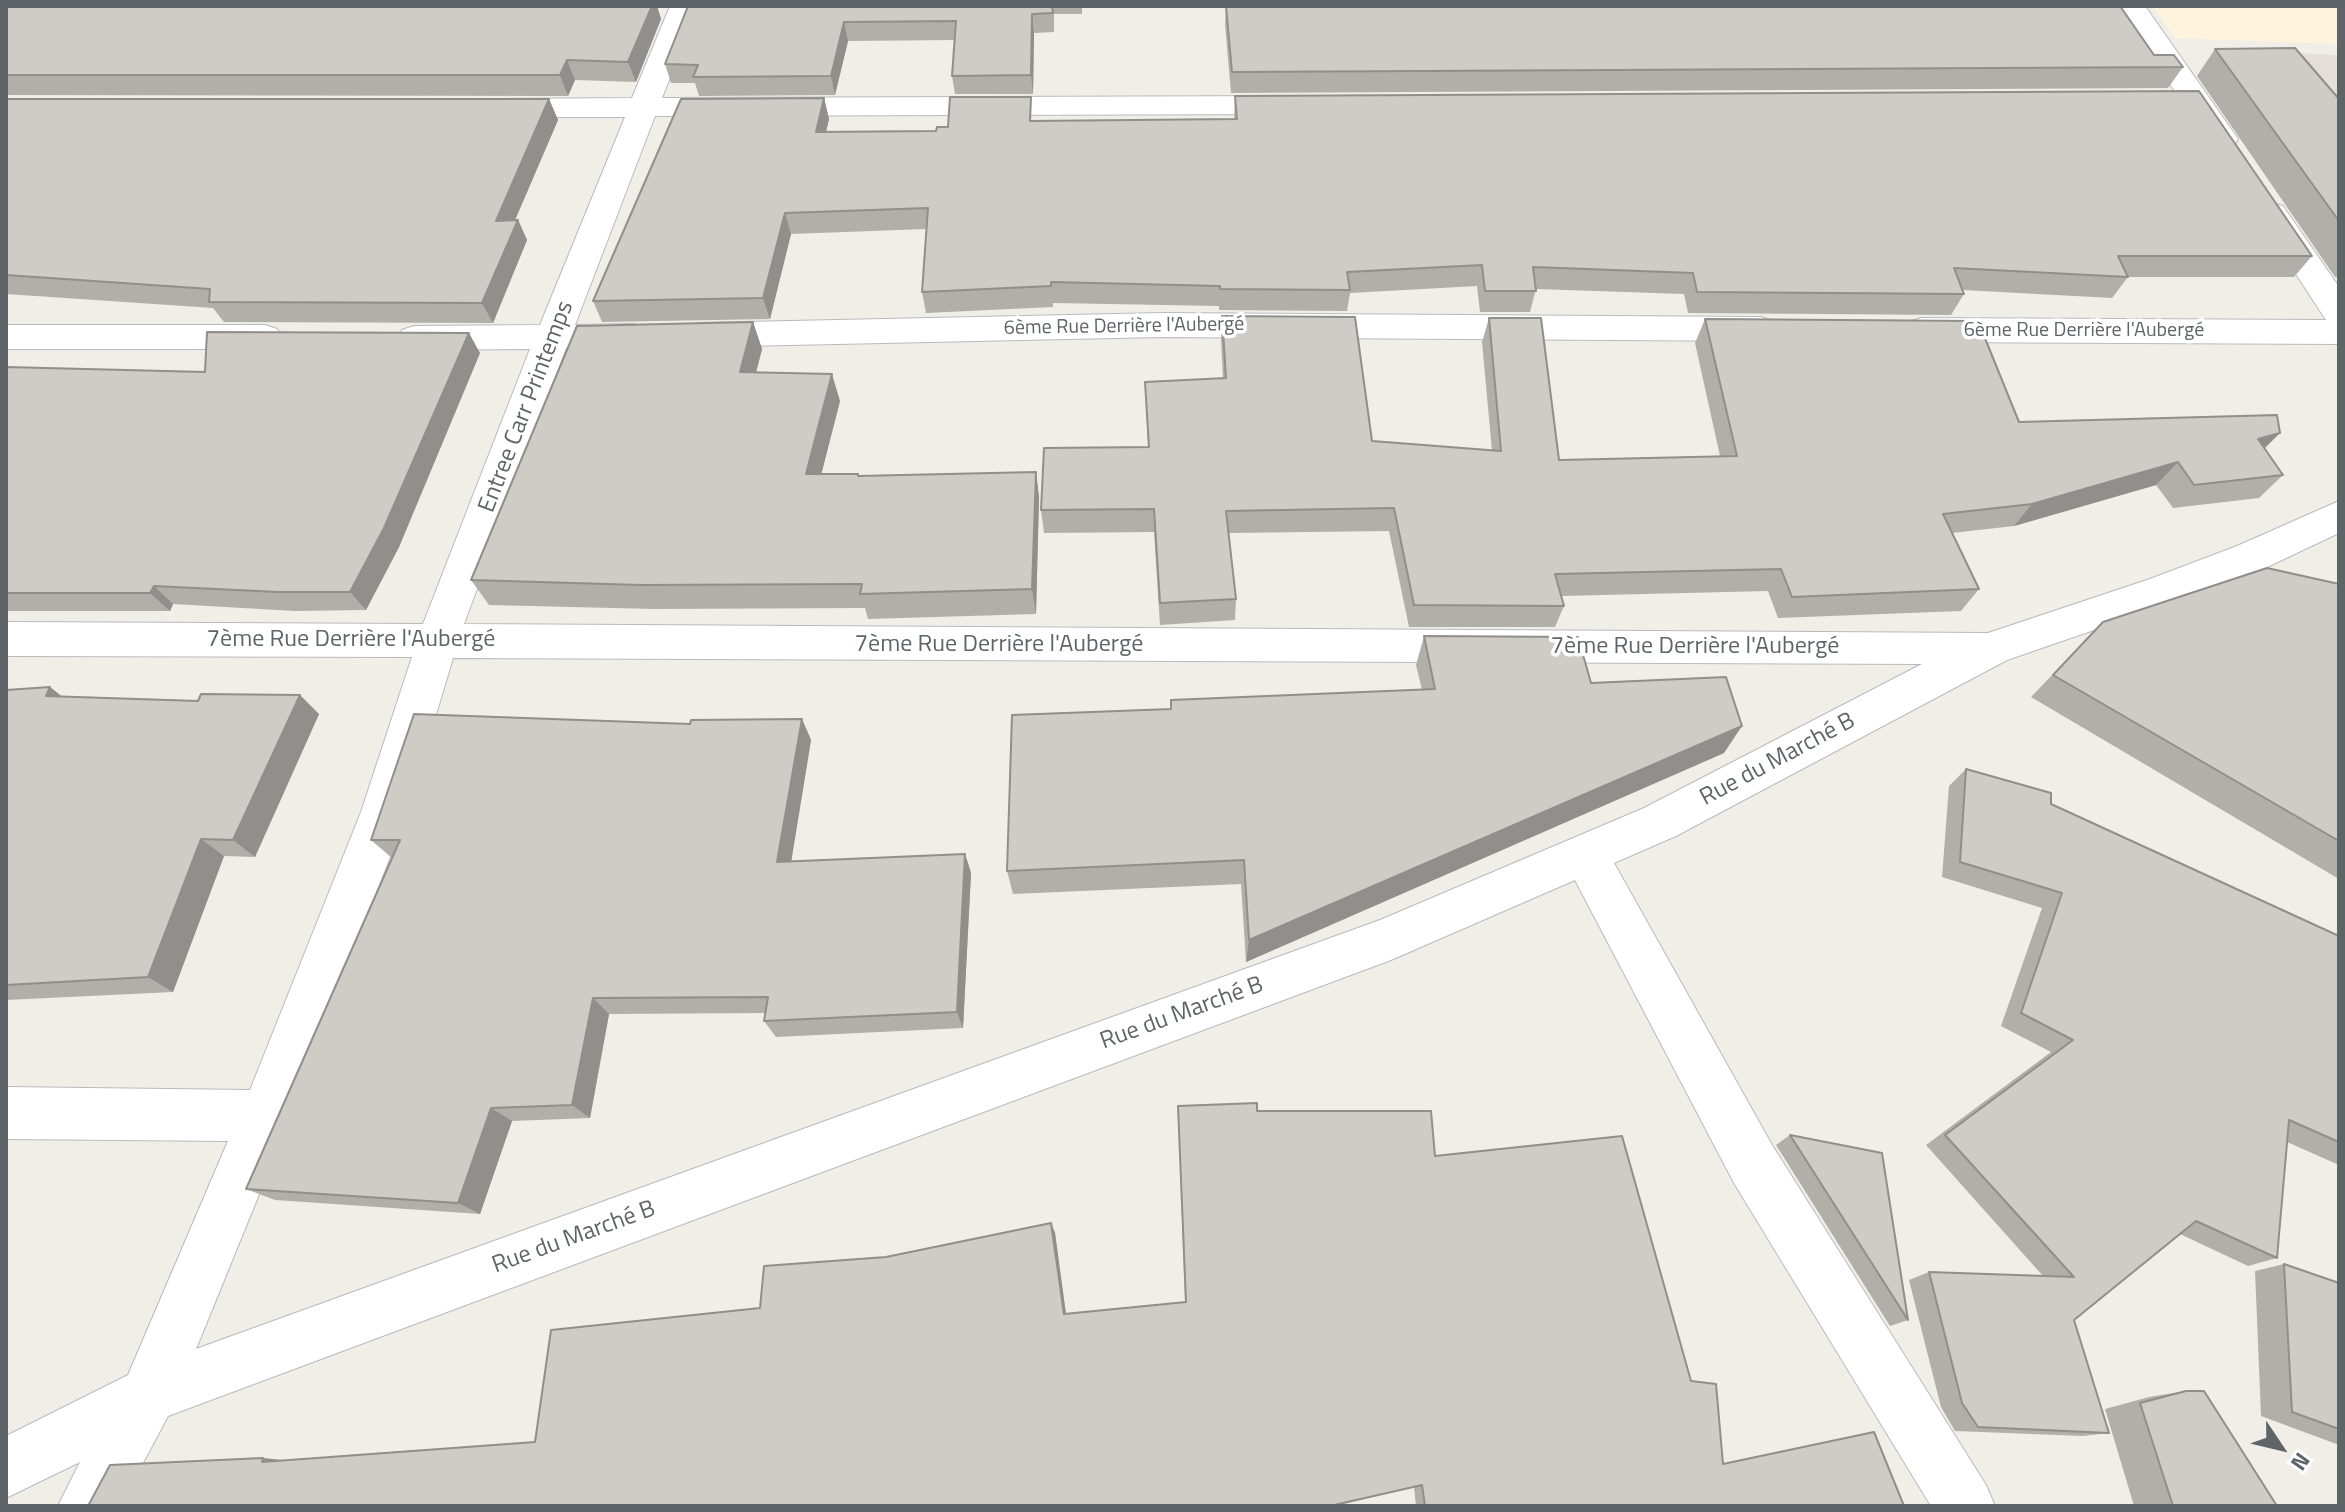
<!DOCTYPE html>
<html>
<head>
<meta charset="utf-8">
<style>
  body { margin:0 }
  #map { position:relative; width:2345px; height:1512px; overflow:hidden; background:#f1eee7; font-family:"Titillium Web",sans-serif }
  canvas { display:block }
  .frame { position:absolute; inset:0; border:8px solid #5e6468; pointer-events:none }
  .north { position:absolute; left:2241px; top:1408px; width:80px; height:80px; -webkit-text-stroke:6px #fff; paint-order:stroke; rotate:125deg; font-size:22px; font-weight:700; line-height:32px; text-align:center; color:#5e6468 }
  .north::after { content:''; display:block; margin:auto; width:28px; height:36px; background:#5e6468; clip-path:polygon(50% 0,100% 100%,50% 72%,0 100%) }
</style>
</head>
<body>
<div id="map">
<canvas width="2345" height="1512"></canvas>
<div class="frame"></div>
<div class="north">N</div>
</div>
<script>
const ctx = document.querySelector('canvas').getContext('2d');
ctx.lineJoin = 'round';
function fillPath(path, color) {
  ctx.fillStyle = color;
  ctx.fill(path, 'evenodd');
}
function strokePath(path, color, width, dash) {
  ctx.strokeStyle = color;
  ctx.lineWidth = width;
  ctx.lineCap = dash ? 'butt' : 'round';
  ctx.setLineDash(dash || []);
  ctx.stroke(path);
}
function drawText(font, color, halo, rows, align = 'center') {
  ctx.font = font + ' "Titillium Web",sans-serif';
  ctx.lineWidth = 7;
  ctx.setLineDash([]);
  ctx.textBaseline = 'middle';
  ctx.strokeStyle = halo;
  ctx.fillStyle = color;
  for (const [text, x, y, turn = 0] of rows) {
    ctx.save();
    ctx.translate(x, y);
    ctx.rotate((+turn || 0) * Math.PI / 180);
    ctx.textAlign = isNaN(turn) ? turn : align;
    if (halo) ctx.strokeText(text, 0, 0);
    ctx.fillText(text, 0, 0);
    ctx.restore();
  }
}
const commercial = new Path2D(`
  M 2153,6 L 2339,6 L 2339,44 L 2175,38 Z`);
const education = new Path2D(`
  M 2291,53 L 2339,55 L 2339,126 Z`);
const minor = new Path2D(`
  M 670,6 L 698,6 L 662,98 L 1296,96 L 1307,99 L 1311,105 L 1307,111 L 1296,114 L 655,116 L 575,325 L 633,324 L 645,328 L 651,336 L 645,344 L 633,348 L 566,348 L 464,624 L 1988,633 L 2150,579 L 2237,546 L 2339,501 L 2339,533 L 2265,568 L 2178,601 L 2007,660 L 1676,836 L 1614,863 L 1772,1145 L 1986,1485 L 1995,1506 L 1931,1506 L 1734,1183 L 1575,880 L 1391,960 L 168,1416 L 120,1506 L 58,1506 L 80,1462 L 6,1498 L 6,1436 L 128,1375 L 228,1141 L 6,1139 L 6,1087 L 250,1090 L 361,812 L 412,657 L 6,656 L 6,622 L 423,624 L 530,349 L 414,350 L 402,346 L 396,338 L 402,330 L 414,326 L 540,325 L 625,117 L 492,117 L 481,114 L 477,108 L 481,102 L 492,99 L 632,98 ZM 453,658 L 1922,664 L 1644,808 L 1380,920 L 196,1349 L 291,1116 L 407,812 Z
  M 2117,6 L 2145,6 L 2238,139 L 2234,146 L 2223,148 L 2212,146 Z
  M 2272,203 L 2283,206 L 2339,287 L 2339,344 L 1921,342 L 1909,338 L 1904,330 L 1909,322 L 1921,318 L 2326,320 L 2256,213 L 2261,206 Z
  M 1162,313 L 1761,317 L 1773,321 L 1778,329 L 1773,337 L 1761,341 L 1162,337 L 698,347 L 686,343 L 680,335 L 686,327 L 698,323 Z
  M 6,325 L 265,325 L 277,329 L 283,337 L 277,345 L 265,349 L 6,349 Z`);
const wall = new Path2D(`
  M 6,6 L 657,6 L 661,19 L 636,82 L 575,80 L 568,96 L 6,95 Z
  M 688,6 L 1082,6 L 1082,14 L 1054,14 L 1054,32 L 1034,33 L 1033,94 L 955,94 L 952,76 L 955,40 L 848,41 L 835,95 L 699,96 L 695,83 L 671,83 L 665,64 Z
  M 1226,6 L 2154,55 L 2183,67 L 2168,88 L 1231,93 L 1225,24 Z
  M 2215,49 L 2339,99 L 2339,277 L 2335,277 L 2197,76 Z
  M 1235,96 L 2312,256 L 2294,277 L 2128,277 L 2112,298 L 1963,290 L 1964,294 L 1951,315 L 1688,313 L 1684,294 L 1536,289 L 1530,312 L 1480,312 L 1477,286 L 1350,293 L 1347,311 L 1219,310 L 1219,306 L 1053,303 L 1053,307 L 926,313 L 922,292 L 926,229 L 791,234 L 770,319 L 602,322 L 593,301 L 824,98 L 829,119 L 826,132 L 936,131 L 948,127 L 1033,121 L 1234,119 Z
  M 6,99 L 549,99 L 558,120 L 515,220 L 518,220 L 527,240 L 493,323 L 224,322 L 213,308 L 6,294 Z
  M 1222,316 L 1372,441 L 1492,451 L 1482,342 L 1489,318 L 1559,460 L 1720,456 L 1695,343 L 1705,319 L 2019,422 L 2265,448 L 2283,475 L 2259,498 L 2173,508 L 2156,485 L 2014,526 L 1952,533 L 1979,589 L 1961,611 L 1778,618 L 1768,591 L 1561,596 L 1564,606 L 1555,627 L 1409,627 L 1389,531 L 1229,533 L 1236,599 L 1235,620 L 1160,625 L 1154,532 L 1044,533 L 1041,510 L 1148,447 L 1145,382 L 1223,379 L 1221,340 Z
  M 753,322 L 762,349 L 756,373 L 840,401 L 821,474 L 858,474 L 859,476 L 1036,472 L 1039,497 L 1036,614 L 868,619 L 865,608 L 654,609 L 489,605 L 471,580 Z
  M 480,353 L 399,547 L 366,610 L 295,611 L 173,604 L 170,611 L 6,611 L 6,367 L 205,372 Z
  M 2339,584 L 2339,879 L 2031,697 L 2103,622 Z
  M 1424,636 L 1591,683 L 1724,753 L 1246,962 L 1241,884 L 1013,894 L 1007,871 L 1171,709 L 1422,690 L 1416,665 Z
  M 50,687 L 62,697 L 319,714 L 255,857 L 224,856 L 173,992 L 6,1000 L 6,690 Z
  M 802,719 L 811,740 L 791,862 L 965,854 L 971,873 L 963,1028 L 776,1037 L 764,1021 L 766,1013 L 609,1014 L 590,1118 L 512,1121 L 480,1214 L 275,1200 L 246,1189 L 392,858 L 371,840 L 690,724 Z
  M 1966,769 L 2051,804 L 2339,936 L 2339,1165 L 2287,1142 L 2277,1258 L 2248,1266 L 2180,1234 L 2074,1320 L 2109,1433 L 2083,1436 L 1955,1431 L 1941,1407 L 1909,1280 L 1929,1272 L 2043,1276 L 1926,1145 L 2051,1052 L 2001,1026 L 2042,908 L 1942,877 L 1949,786 Z
  M 1178,1106 L 1257,1111 L 1435,1156 L 1691,1381 L 1722,1464 L 1904,1506 L 1416,1506 L 1414,1487 L 1333,1506 L 82,1506 L 286,1461 L 535,1442 L 760,1308 L 886,1257 L 1051,1223 L 1055,1233 L 1066,1314 L 1185,1302 Z
  M 1790,1135 L 1908,1320 L 1890,1326 L 1776,1145 Z
  M 2284,1264 L 2339,1283 L 2339,1445 L 2261,1416 L 2255,1271 Z
  M 2186,1391 L 2277,1506 L 2134,1506 L 2105,1409 L 2149,1397 Z`);
const shadedWall = new Path2D(`
  M 652,6 L 657,6 L 661,19 L 636,82 L 628,62 Z
  M 1032,14 L 1034,33 L 1033,94 L 1031,75 Z
  M 844,22 L 848,41 L 835,95 L 831,76 Z
  M 567,60 L 575,80 L 568,96 L 560,75 Z
  M 824,98 L 829,119 L 821,153 L 816,132 Z
  M 549,99 L 558,120 L 506,241 L 496,221 Z
  M 785,213 L 791,234 L 770,319 L 763,298 Z
  M 518,220 L 527,240 L 493,323 L 482,303 Z
  M 753,322 L 762,349 L 749,399 L 740,372 Z
  M 469,333 L 480,353 L 399,547 L 366,610 L 350,592 Z
  M 832,374 L 840,401 L 815,499 L 806,474 Z
  M 2280,433 L 2257,456 L 2258,439 Z
  M 2178,462 L 2156,485 L 2014,526 L 2032,504 Z
  M 1036,472 L 1039,497 L 1036,614 L 1032,589 Z
  M 154,586 L 173,604 L 170,611 L 150,593 Z
  M 50,687 L 74,706 L 46,696 Z
  M 300,695 L 319,714 L 255,857 L 233,840 Z
  M 802,719 L 811,740 L 788,881 L 777,862 Z
  M 1742,726 L 1724,753 L 1246,962 L 1249,940 Z
  M 201,839 L 224,856 L 173,992 L 148,977 Z
  M 965,854 L 971,873 L 963,1028 L 957,1012 Z
  M 593,998 L 609,1014 L 590,1118 L 572,1105 Z
  M 491,1108 L 512,1121 L 480,1214 L 458,1203 Z
  M 1051,1223 L 1055,1233 L 1067,1322 L 1064,1314 Z
  M 263,1458 L 292,1461 L 262,1462 Z`);
const building = new Path2D(`
  M 6,6 L 652,6 L 628,62 L 567,60 L 560,75 L 6,75 Z
  M 688,6 L 1052,6 L 1053,13 L 1032,14 L 1031,75 L 952,76 L 956,21 L 844,22 L 831,76 L 693,77 L 698,65 L 665,64 Z
  M 1226,6 L 2120,6 L 2154,55 L 2174,55 L 2183,67 L 1232,72 Z
  M 2295,48 L 2339,99 L 2339,221 L 2215,49 Z
  M 2199,91 L 2312,256 L 2118,256 L 2128,277 L 1954,268 L 1964,294 L 1697,292 L 1693,273 L 1533,267 L 1536,291 L 1485,291 L 1482,265 L 1347,272 L 1350,290 L 1220,289 L 1220,286 L 1051,282 L 1051,286 L 922,292 L 928,208 L 785,213 L 763,298 L 593,301 L 681,99 L 824,98 L 816,132 L 936,131 L 937,127 L 948,127 L 950,97 L 1031,97 L 1030,121 L 1237,119 L 1235,96 Z
  M 6,99 L 549,99 L 496,221 L 518,220 L 482,303 L 209,302 L 210,289 L 6,275 Z
  M 1222,316 L 1355,317 L 1372,441 L 1501,451 L 1489,318 L 1541,318 L 1559,460 L 1737,456 L 1705,319 L 1978,321 L 2019,422 L 2277,415 L 2280,433 L 2258,439 L 2283,475 L 2194,485 L 2178,462 L 2032,504 L 1943,514 L 1979,589 L 1792,597 L 1781,569 L 1555,574 L 1564,606 L 1414,605 L 1394,508 L 1226,511 L 1236,599 L 1160,603 L 1154,509 L 1041,510 L 1044,448 L 1149,447 L 1145,382 L 1226,378 Z
  M 753,322 L 740,372 L 832,374 L 806,474 L 858,474 L 858,476 L 1036,472 L 1032,589 L 860,594 L 862,584 L 641,585 L 471,580 L 577,326 Z
  M 207,332 L 469,333 L 384,528 L 350,592 L 278,592 L 154,586 L 150,593 L 6,593 L 6,367 L 205,372 Z
  M 2267,568 L 2339,584 L 2339,841 L 2053,675 L 2103,622 Z
  M 1424,636 L 1578,637 L 1591,683 L 1726,677 L 1742,726 L 1249,940 L 1244,860 L 1007,871 L 1012,715 L 1171,709 L 1171,700 L 1435,689 Z
  M 50,687 L 46,696 L 198,701 L 201,694 L 300,695 L 233,840 L 201,839 L 148,977 L 6,985 L 6,690 Z
  M 414,714 L 690,724 L 691,720 L 802,719 L 777,862 L 965,854 L 957,1012 L 764,1021 L 768,997 L 593,998 L 572,1105 L 491,1108 L 458,1203 L 246,1189 L 400,840 L 371,840 Z
  M 1966,769 L 2051,793 L 2051,804 L 2339,936 L 2339,1142 L 2289,1120 L 2277,1258 L 2196,1221 L 2074,1320 L 2109,1433 L 1978,1427 L 1962,1403 L 1929,1272 L 2074,1277 L 1945,1135 L 2073,1040 L 2021,1013 L 2062,893 L 1960,862 Z
  M 1257,1103 L 1257,1111 L 1431,1111 L 1435,1156 L 1622,1136 L 1691,1381 L 1716,1384 L 1723,1464 L 1874,1432 L 1904,1506 L 1425,1506 L 1422,1485 L 1330,1506 L 82,1506 L 88,1506 L 110,1465 L 263,1458 L 262,1462 L 535,1442 L 551,1330 L 760,1308 L 764,1266 L 886,1257 L 1051,1223 L 1064,1314 L 1186,1302 L 1178,1106 Z
  M 1790,1135 L 1882,1153 L 1908,1320 Z
  M 2284,1264 L 2339,1283 L 2339,1429 L 2292,1412 Z
  M 2186,1391 L 2204,1391 L 2277,1506 L 2173,1506 L 2140,1403 Z`);
const farStreetnames = [
  ["6ème Rue Derrière l'Aubergé",1124,327,-1],
  ["6ème Rue Derrière l'Aubergé",2084,331]
];
const streetNames = [
  ["Entree Carr Printemps",527,407,-69],
  ["7ème Rue Derrière l'Aubergé",351,640],
  ["7ème Rue Derrière l'Aubergé",999,645],
  ["7ème Rue Derrière l'Aubergé",1695,647],
  ["Rue du Marché B",1778,760,-28],
  ["Rue du Marché B",1182,1014,-20],
  ["Rue du Marché B",574,1238,-20]
];
fillPath(commercial, '#fff3de');
fillPath(education, '#e4dfd8');
strokePath(minor, '#b7bbbe', 2);
fillPath(minor, '#fff');
fillPath(wall, '#b2afaa');
fillPath(shadedWall, '#918e8b');
fillPath(building, '#cfcbc6');
strokePath(building, '#918e8b', 2);
drawText('20px', '#5e6468', '#fff', farStreetnames);
drawText('24px', '#5e6468', '#fff', streetNames);
</script>
</body>
</html>
